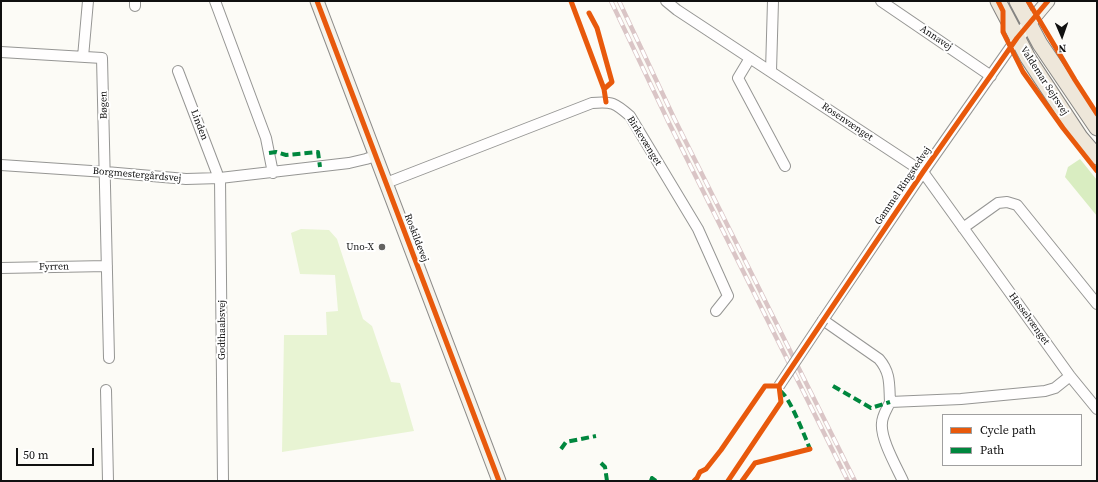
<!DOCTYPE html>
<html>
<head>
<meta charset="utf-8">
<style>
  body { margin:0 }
  #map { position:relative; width:1098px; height:482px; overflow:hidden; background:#fcfbf6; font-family:"Source Serif 4",serif }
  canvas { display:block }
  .frame { position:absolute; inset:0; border:2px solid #101010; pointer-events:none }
  .legend { position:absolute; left:942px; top:414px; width:140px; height:52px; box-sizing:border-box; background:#fff; border:1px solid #9f9f9f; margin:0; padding:5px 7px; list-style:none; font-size:12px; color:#101010 }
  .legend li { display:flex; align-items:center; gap:8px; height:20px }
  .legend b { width:20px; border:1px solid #9f9f9f }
  .north { position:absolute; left:1042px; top:16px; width:40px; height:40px; -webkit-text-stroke:3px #fff; paint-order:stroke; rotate:178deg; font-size:11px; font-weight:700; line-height:16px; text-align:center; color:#101010 }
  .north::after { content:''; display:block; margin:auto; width:14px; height:18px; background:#101010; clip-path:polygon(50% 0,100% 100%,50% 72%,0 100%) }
  .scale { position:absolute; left:16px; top:448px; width:78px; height:18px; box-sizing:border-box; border:2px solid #101010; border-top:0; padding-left:5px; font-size:12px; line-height:14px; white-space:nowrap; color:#101010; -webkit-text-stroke:3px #fff; paint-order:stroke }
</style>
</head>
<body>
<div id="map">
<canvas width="1098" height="482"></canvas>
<div class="frame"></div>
<ul class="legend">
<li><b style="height:5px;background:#e8590c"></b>Cycle path</li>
<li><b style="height:5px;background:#00873e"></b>Path</li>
</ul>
<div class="north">N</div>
<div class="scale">50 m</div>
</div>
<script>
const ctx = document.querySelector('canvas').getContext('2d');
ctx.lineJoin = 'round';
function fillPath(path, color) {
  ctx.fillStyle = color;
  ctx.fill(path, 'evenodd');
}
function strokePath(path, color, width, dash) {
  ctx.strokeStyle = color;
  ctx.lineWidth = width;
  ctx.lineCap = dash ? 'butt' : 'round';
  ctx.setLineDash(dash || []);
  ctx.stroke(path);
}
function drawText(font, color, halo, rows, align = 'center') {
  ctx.font = font + ' "Source Serif 4",serif';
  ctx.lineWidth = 4;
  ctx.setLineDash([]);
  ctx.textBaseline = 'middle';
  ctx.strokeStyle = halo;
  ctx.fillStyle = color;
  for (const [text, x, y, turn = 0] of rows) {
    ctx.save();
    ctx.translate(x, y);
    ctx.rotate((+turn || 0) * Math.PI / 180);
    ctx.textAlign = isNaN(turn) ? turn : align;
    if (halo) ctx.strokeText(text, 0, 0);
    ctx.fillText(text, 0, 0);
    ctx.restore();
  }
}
const green = new Path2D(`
  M 301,229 L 329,230 L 337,239 L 363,319 L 372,326 L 391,382 L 400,383 L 414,431 L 282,452 L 284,335 L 327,335 L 326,312 L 338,311 L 335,275 L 300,274 L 291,233 Z`);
const forest = new Path2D(`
  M 1080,159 L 1097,180 L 1097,216 L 1065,177 L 1068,167 Z`);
const street = new Path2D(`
  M 215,1 L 266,138 L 273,173
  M 666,1 L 677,10 L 923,172 L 1070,376 L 1097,409
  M 881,1 L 991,76
  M 135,6 L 135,1
  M 1017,38 L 923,172 L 823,320 L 879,359 C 891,373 889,385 890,402 L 961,399 L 1045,391 L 1055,388 L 1070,376
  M 1,52 L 102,58 L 109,358
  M 83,57 L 88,1
  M 750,58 L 738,78 L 785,166
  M 178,71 L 217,173 L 217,178
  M 771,71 L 773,1
  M 1,165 L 106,172 L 186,179 L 220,178 L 349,163 L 366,159 L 375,156
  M 220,178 L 223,481
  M 386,183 L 592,103 C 612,101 615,103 630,116 L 698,229 L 728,296 L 716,311
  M 963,228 L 998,203 L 1007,202 L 1017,205 L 1097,304
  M 1,268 L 107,266
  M 106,390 L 108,481
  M 890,402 C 887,409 882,416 882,423 C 880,438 896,466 903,481`);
const secondary = new Path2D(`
  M 317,1 L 499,481
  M 1017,38 L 1048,1`);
const primary = new Path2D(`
  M 998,1 L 1028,58 L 1080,137 L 1097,157
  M 1017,1 L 1040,44 L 1097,128`);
const rail = new Path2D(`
  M 611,1 L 668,121 L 848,481
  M 619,1 L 674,118 L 855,481`);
const streetBridge = new Path2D(`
  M 779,386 L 823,320`);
const quiet = new Path2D(`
  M 269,153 L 276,152 L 286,155 L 318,152 L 320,167
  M 833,386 L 871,408 L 890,402
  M 780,391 C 789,395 805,437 810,449 L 807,449
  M 561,449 L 566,442 L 596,436
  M 601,463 L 605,467 L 607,481
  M 651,481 L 652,478 L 656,481`);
const cycleway = new Path2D(`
  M 317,1 L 499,481
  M 571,1 L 604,89 L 606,102
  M 998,1 L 1003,11 L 1003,32 L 1023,72 L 1063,128 L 1097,171
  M 1028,1 L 1075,80 L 1097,114
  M 589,13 L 597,28 L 612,82 L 604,89
  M 779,386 L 923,172 L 1017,38 L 1048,1
  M 694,481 L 697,478 L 700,472 L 706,469 L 721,450 L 765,386 L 779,386
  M 728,481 L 781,402 L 779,386
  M 742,481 L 755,463 L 810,449`);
const markers = [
  [382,247,4,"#636260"]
];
const streetNames = [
  ["Annavej",936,38,34],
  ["Valdemar Sejrsvej",1044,81,57],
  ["Bøgen",104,105,-91],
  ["Rosenvænget",847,122,34],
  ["Linden",199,125,69],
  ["Birkevænget",644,141,58],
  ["Borgmestergårdsvej",137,175,5],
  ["Gammel Ringstedvej",903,186,-56],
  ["Roskildevej",416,238,69],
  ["Fyrren",54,267,-1],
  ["Hasselvænget",1029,319,54],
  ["Godthaabsvej",222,330,-90]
];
const poiNames = [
  ["Uno-X",374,247]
];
fillPath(green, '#e8f4d3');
fillPath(forest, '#d9edc1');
strokePath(street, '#969694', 12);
strokePath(secondary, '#8d8c8a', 15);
strokePath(primary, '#848381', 17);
strokePath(street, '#fffefe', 10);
strokePath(secondary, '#f6f3eb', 13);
strokePath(primary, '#eee7da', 15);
strokePath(rail, '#dac5c6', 4.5);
strokePath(rail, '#fff', 3, [9]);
strokePath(streetBridge, '#969694', 12, []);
strokePath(streetBridge, '#fffefe', 10);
strokePath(quiet, '#00873e', 4, [8, 4]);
strokePath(cycleway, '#e8590c', 5);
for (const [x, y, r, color] of markers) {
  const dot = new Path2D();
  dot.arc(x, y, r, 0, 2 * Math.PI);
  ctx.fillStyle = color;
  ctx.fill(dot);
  strokePath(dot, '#fff', 1.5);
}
drawText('10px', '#101010', '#fff', streetNames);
drawText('10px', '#101010', '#fff', poiNames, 'right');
</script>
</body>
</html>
